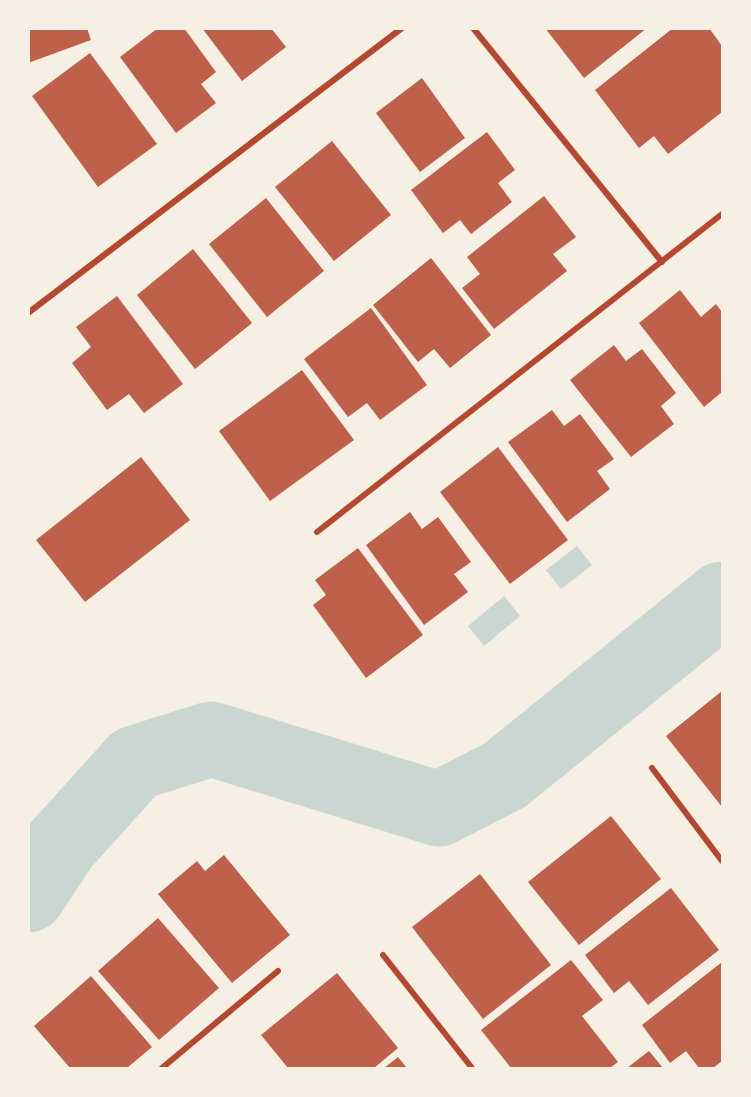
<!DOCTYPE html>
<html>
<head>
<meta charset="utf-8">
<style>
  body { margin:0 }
  #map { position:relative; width:751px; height:1097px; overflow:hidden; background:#f6efe4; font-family:"DejaVu Sans",sans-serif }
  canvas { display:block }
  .frame { position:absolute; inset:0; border:30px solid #f6efe4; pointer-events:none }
</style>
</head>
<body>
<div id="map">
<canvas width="751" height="1097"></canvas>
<div class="frame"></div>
</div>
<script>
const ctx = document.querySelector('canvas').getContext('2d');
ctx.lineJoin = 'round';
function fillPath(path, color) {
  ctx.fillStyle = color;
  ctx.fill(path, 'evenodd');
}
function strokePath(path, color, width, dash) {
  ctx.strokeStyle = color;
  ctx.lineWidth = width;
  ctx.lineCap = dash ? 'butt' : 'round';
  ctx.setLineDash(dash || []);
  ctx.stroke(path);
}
const water = new Path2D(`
  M 577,546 L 592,565 L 561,589 L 546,570 Z
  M 504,596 L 520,616 L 484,646 L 468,626 Z`);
const river = new Path2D(`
  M 28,895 L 61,845 L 135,763 L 211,739 L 439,809 L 505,775 L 722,599`);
const building = new Path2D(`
  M 28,28 L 87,28 L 91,40 L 28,63 Z
  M 158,28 L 184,28 L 216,72 L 201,84 L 216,103 L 176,133 L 120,57 Z
  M 202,28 L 271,28 L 286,47 L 242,81 Z
  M 545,28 L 647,28 L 584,78 Z
  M 673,28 L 709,28 L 722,46 L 722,112 L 668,154 L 654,136 L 639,148 L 595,90 Z
  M 90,53 L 157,144 L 98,187 L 32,96 Z
  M 422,78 L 465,138 L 420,172 L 376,113 Z
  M 487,132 L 515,170 L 498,183 L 512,202 L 471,234 L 460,220 L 443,233 L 411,190 Z
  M 332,141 L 391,215 L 334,261 L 275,187 Z
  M 544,196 L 576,237 L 553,254 L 567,271 L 494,329 L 462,288 L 480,274 L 467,257 Z
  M 266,198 L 324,271 L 267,317 L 209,244 Z
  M 193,249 L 252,323 L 195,369 L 137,295 Z
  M 431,258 L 491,335 L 450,368 L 434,349 L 418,362 L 373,305 Z
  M 680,290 L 701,317 L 716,304 L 722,312 L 722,392 L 704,407 L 639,323 Z
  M 117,296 L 183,384 L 144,413 L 129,394 L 107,410 L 72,363 L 91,347 L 76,327 Z
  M 371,308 L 427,385 L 380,420 L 367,403 L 348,417 L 304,359 Z
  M 614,345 L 626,361 L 642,349 L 676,393 L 661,406 L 674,424 L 631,457 L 570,380 Z
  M 302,370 L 354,440 L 270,501 L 219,431 Z
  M 552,410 L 564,426 L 580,414 L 614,459 L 597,471 L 610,489 L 567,522 L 508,442 Z
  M 498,447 L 568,540 L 510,584 L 440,492 Z
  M 141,457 L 190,520 L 85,602 L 36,540 Z
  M 410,512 L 422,529 L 438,517 L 471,562 L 454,574 L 468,592 L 424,625 L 366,545 Z
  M 358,548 L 423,635 L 366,678 L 313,605 L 326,595 L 315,580 Z
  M 722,691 L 722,807 L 666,736 Z
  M 611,816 L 661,879 L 579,945 L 528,882 Z
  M 224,855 L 290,935 L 232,983 L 158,894 L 197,861 L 205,871 Z
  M 480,874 L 551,965 L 483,1019 L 412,927 Z
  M 671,888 L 719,950 L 648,1005 L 629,981 L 614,993 L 585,955 Z
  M 158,918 L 219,988 L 159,1040 L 98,971 Z
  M 571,960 L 603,1000 L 582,1016 L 618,1062 L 610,1068 L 511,1068 L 481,1030 Z
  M 722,962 L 722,1061 L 713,1068 L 699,1068 L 686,1051 L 670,1063 L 642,1025 Z
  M 337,973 L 398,1048 L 374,1068 L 288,1068 L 261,1035 Z
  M 91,976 L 152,1047 L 127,1068 L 70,1068 L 34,1026 Z
  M 649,1051 L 663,1068 L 627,1068 Z
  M 398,1057 L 407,1068 L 384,1068 Z`);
const minor = new Path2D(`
  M 473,28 L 662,262
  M 28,313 L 402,28
  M 317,532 L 722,214
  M 652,768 L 722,861
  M 383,955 L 472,1068
  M 162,1068 L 278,971`);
fillPath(water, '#c9d6d2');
strokePath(river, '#c9d6d2', 75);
fillPath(building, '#bf614a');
strokePath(minor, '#b5482f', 6);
</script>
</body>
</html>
